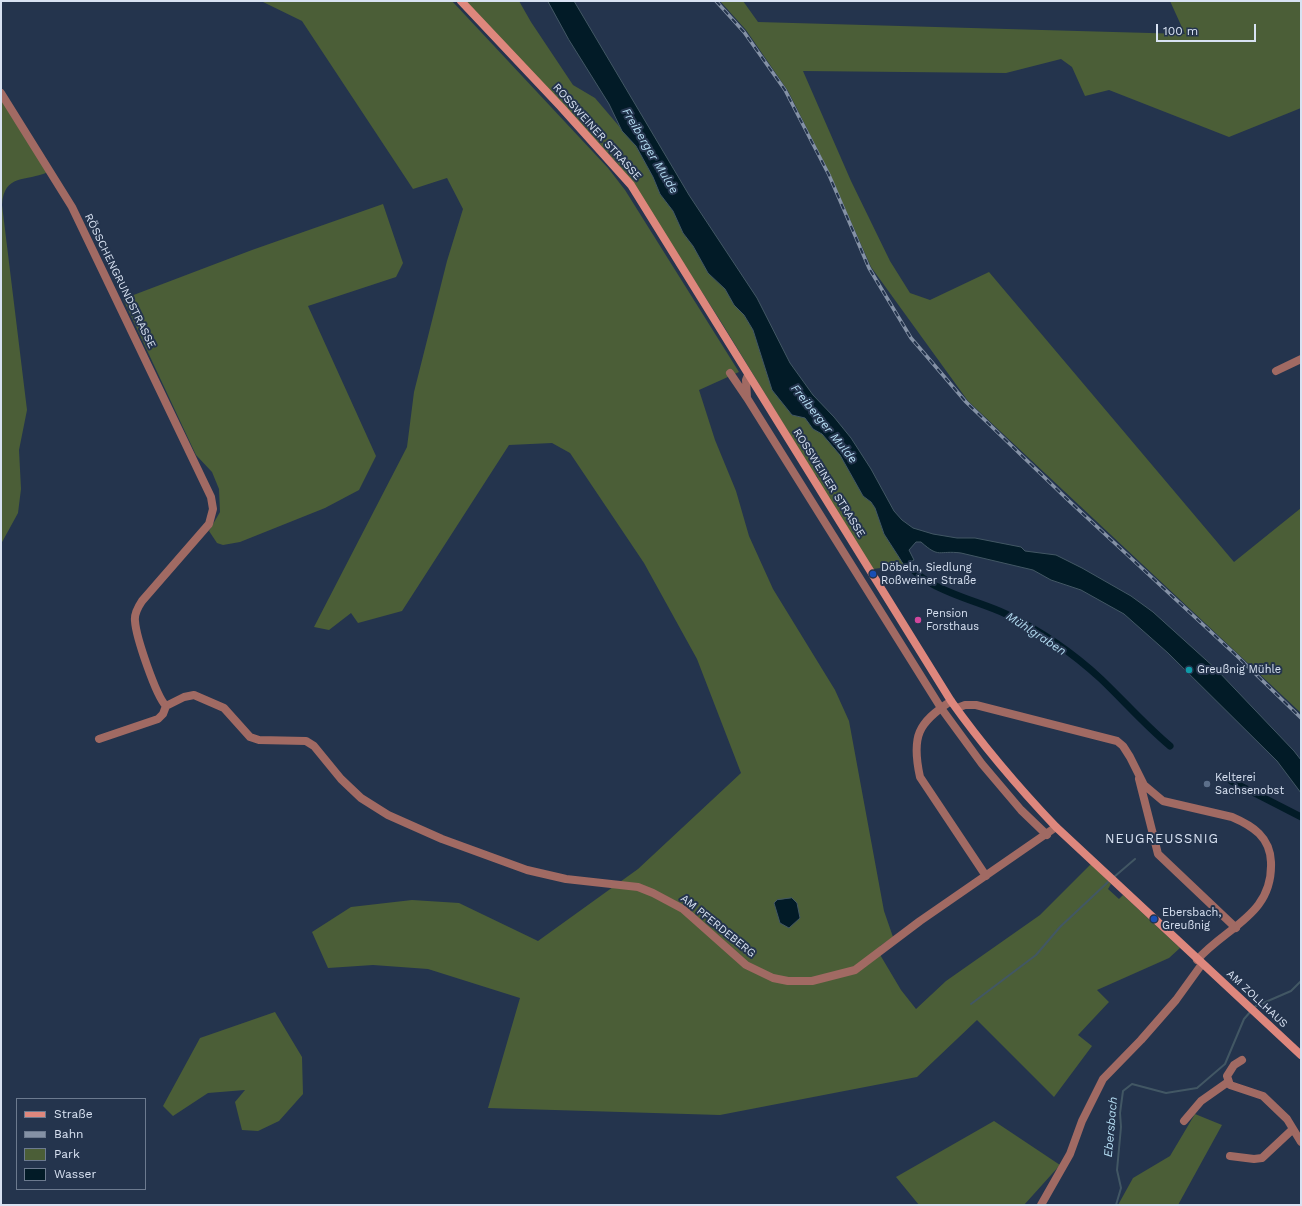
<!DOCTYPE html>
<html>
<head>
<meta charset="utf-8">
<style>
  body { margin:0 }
  #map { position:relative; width:1302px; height:1206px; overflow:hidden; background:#24344d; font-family:"Work Sans",sans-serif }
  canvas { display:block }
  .frame { position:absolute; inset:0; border:2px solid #d8e2f2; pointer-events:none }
  .legend { position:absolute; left:16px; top:1098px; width:130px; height:92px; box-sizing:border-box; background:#24344d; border:1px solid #6c7a8f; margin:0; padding:5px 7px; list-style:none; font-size:12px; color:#d8e2f2 }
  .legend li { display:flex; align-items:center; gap:8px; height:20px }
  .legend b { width:20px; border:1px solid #6c7a8f }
  .scale { position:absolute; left:1156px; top:24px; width:100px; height:18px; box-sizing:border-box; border:2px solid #d8e2f2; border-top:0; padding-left:5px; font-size:12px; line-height:14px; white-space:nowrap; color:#d8e2f2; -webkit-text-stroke:3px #24344d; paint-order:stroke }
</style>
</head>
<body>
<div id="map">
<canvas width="1302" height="1206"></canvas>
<div class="frame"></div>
<ul class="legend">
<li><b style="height:5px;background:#de877d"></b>Straße</li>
<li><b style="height:5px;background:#8491a5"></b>Bahn</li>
<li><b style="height:11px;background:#4b5e37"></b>Park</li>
<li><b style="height:11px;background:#021b27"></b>Wasser</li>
</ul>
<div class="scale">100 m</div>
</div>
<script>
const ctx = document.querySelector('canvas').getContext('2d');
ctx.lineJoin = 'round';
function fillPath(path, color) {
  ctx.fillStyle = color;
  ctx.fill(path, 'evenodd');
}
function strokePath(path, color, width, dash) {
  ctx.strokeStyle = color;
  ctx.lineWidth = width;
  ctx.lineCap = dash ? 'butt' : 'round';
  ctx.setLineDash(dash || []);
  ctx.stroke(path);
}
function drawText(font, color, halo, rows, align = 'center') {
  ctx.font = font + ' "Work Sans",sans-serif';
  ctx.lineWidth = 4;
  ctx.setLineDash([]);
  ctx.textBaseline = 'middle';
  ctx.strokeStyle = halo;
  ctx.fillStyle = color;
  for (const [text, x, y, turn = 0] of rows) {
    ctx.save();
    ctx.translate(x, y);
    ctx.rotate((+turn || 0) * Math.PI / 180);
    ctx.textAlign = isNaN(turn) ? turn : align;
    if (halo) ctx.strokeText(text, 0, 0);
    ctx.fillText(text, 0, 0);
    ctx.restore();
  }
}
const green = new Path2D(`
  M 261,1 L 452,1 L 608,168 L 625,190 L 739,372 L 699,390 L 715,440 L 736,491 L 749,536 L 773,589 L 835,690 L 849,721 L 884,911 L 893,937 L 880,946 L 879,953 L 901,990 L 916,1009 L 946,981 L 1040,915 L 1091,864 L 1111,884 L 1108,889 L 1119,899 L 1123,895 L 1180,948 L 1169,958 L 1097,990 L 1109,1002 L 1078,1035 L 1092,1046 L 1054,1097 L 977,1020 L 917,1077 L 720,1115 L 488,1108 L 520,998 L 428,969 L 373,965 L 328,968 L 312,932 L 351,907 L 412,900 L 459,903 L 538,941 L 638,869 L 741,773 L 697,659 L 644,563 L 570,453 L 552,443 L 509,445 L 402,611 L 358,623 L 351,613 L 329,630 L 314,627 L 407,447 L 414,392 L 447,261 L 463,209 L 447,178 L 413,189 L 302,21 Z
  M 465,1 L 519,1 L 531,22 L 573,85 L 595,98 L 636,146 L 653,177 L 660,194 L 673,211 L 683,233 L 693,246 L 708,273 L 725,289 L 734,304 L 744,315 L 753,330 L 772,390 L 792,415 L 805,418 L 813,429 L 822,434 L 840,455 L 863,496 L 871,502 L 875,508 L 884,534 L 904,565 L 873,569 L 822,488 L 817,476 L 814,474 L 723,325 L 633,184 L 617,163 Z
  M 720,1 L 743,1 L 758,22 L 1185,34 L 1170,1 L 1301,1 L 1301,108 L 1229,137 L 1109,90 L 1085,96 L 1072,67 L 1061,59 L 1006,73 L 803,71 L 851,181 L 890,261 L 910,293 L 930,300 L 989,272 L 1234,562 L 1301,508 L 1301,713 L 968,401 L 871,267 L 830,174 L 788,91 L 746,30 Z
  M 1,96 L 48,172 C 26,182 4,173 2,205 L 27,410 L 19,450 L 21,489 L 18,513 L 1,544 Z
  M 383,204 L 403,263 L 396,277 L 308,306 L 376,456 L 359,490 L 325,508 L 240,542 L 223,545 L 217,543 L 209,531 L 220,512 L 219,489 L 212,472 L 196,455 L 123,299 L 252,250 Z
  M 275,1012 L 302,1057 L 303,1094 L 279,1121 L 258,1131 L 242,1130 L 235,1102 L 245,1090 L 208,1093 L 173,1116 L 163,1106 L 200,1038 Z
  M 1195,1114 L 1222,1125 L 1178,1205 L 1118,1205 L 1133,1178 L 1170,1156 Z
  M 994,1121 L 1060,1165 L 1024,1205 L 919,1205 L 896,1177 Z`);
const water = new Path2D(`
  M 548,1 L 574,1 L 689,195 L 757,298 L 790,363 L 813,395 L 834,417 L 851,438 L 871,469 L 894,511 L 902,520 L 913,528 L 933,534 L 957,538 L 975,538 L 1021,547 L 1025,551 L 1056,555 L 1082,568 L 1131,596 L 1153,612 L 1216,669 L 1294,751 L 1301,760 L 1301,793 L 1277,761 L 1168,653 L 1124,614 L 1081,590 L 1051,580 L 1033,570 L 961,553 C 938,550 940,559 921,542 L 916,542 L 909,550 L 914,560 L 904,565 L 884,534 L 875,508 L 871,502 L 863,496 L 840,455 L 822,434 L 813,429 L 805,418 L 792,415 L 772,390 L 753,330 L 744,315 L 734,305 L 725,289 L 708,273 L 693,246 L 683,233 L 673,211 L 660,194 L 653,177 L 636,146 L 622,131 L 609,104 L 569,40 Z
  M 792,898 L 797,903 L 800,918 L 789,928 L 780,923 L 774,903 L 777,900 Z`);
const stream = new Path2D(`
  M 1114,877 L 1135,859
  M 971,1004 L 1036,955 L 1060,927 L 1108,882
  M 1254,1007 L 1291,991 L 1301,981
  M 1116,1205 L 1121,1188 L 1117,1170 L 1121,1127 L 1120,1113 L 1123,1091 L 1132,1084 L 1166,1093 L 1197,1088 L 1225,1064 L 1244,1019 L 1251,1011`);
const canal = new Path2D(`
  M 903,555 C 917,589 975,599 1006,614 C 1039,630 1073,653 1101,679 C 1124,701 1145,725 1170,746
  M 1231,781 L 1301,817`);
const street = new Path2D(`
  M 1,93 L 72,207 L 211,497 L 213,509 L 209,524 L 142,601 C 138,607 134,614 135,621 C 136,637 156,696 166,706
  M 1276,371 L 1301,359
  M 730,373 L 747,398
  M 748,375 L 746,380 L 747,398 L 941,708 L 982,764 L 1021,810 L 1047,835
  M 951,701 C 918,723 911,736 920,777 L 986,876
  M 957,708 L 965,705 L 976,705 L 1117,741 L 1123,746 L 1130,757 L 1144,785 L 1163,801 L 1232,817 C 1253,826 1270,837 1271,862 C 1273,915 1227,926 1197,960
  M 99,739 L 158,719 L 163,714 L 166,706 L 184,697 L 194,695 L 224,708 L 250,737 L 259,740 L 306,741 L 314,746 L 341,779 L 361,798 L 388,815 L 442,839 L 527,870 L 566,879 L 638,887 L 653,893 L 683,909 L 746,965 L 773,978 L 788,981 L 812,981 L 855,970 L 920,921 L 1056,827
  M 1139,779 L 1158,854 L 1236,928
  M 1242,1060 L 1234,1065 L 1227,1076 L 1230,1085 L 1263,1096 L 1287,1119 L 1301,1142
  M 1184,1121 L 1201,1101 L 1228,1082
  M 1230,1156 L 1254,1159 L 1262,1158 L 1293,1129
  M 1041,1205 L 1070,1154 L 1082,1121 L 1103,1079 L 1141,1040 L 1176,1000 L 1202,964`);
const secondary = new Path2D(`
  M 461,1 L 561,107 L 631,185 L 951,701 C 983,746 1018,787 1056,827 L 1301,1055`);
const rail = new Path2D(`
  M 716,1 L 744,32 L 785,90 L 829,175 L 869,268 L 911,338 L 966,402 L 1068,500 L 1237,656 L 1301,718`);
const markers = [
  [873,574,4,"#1a4fb4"],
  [918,620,4,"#d1479c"],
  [1189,670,4,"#0f9aa8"],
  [1207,784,4,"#5c6f8a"],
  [1154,919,4,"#1a4fb4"]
];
const streetNames = [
  ["ROSSWEINER STRASSE",597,132,48],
  ["RÖSSCHENGRUNDSTRASSE",120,281,64],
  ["ROSSWEINER STRASSE",829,483,58],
  ["AM PFERDEBERG",718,926,39],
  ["AM ZOLLHAUS",1257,999,43]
];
const poiNames = [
  ["Döbeln, Siedlung",881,568],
  ["Roßweiner Straße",881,581],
  ["Pension",926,614],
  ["Forsthaus",926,627],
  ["Greußnig Mühle",1197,670],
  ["Kelterei",1215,778],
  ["Sachsenobst",1215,791],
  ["Ebersbach,",1162,913],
  ["Greußnig",1162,926]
];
const waterNames = [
  ["Freiberger Mulde",650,151,59],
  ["Freiberger Mulde",824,424,51],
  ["Mühlgraben",1036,634,33],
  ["Ebersbach",1111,1127,-85]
];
const quarterNames = [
  ["NEUGREUSSNIG",1162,839]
];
fillPath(green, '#4b5e37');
fillPath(water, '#021b27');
strokePath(water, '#425764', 1);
strokePath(stream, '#425764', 2);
strokePath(canal, '#021b27', 7);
strokePath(street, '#a16a63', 8);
strokePath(secondary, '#de877d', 8);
strokePath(rail, '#8491a5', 3.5);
strokePath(rail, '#24344d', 2, [6]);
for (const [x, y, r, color] of markers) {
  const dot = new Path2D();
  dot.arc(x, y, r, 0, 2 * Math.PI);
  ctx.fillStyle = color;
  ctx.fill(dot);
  strokePath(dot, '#24344d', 1.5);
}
drawText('11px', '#d8e2f2', '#24344d', streetNames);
drawText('11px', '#d8e2f2', '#24344d', poiNames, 'left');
drawText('italic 12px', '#b4dcf2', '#24344d', waterNames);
ctx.letterSpacing = '1px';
drawText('13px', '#d8e2f2', '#24344d', quarterNames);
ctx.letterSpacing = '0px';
</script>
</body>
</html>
